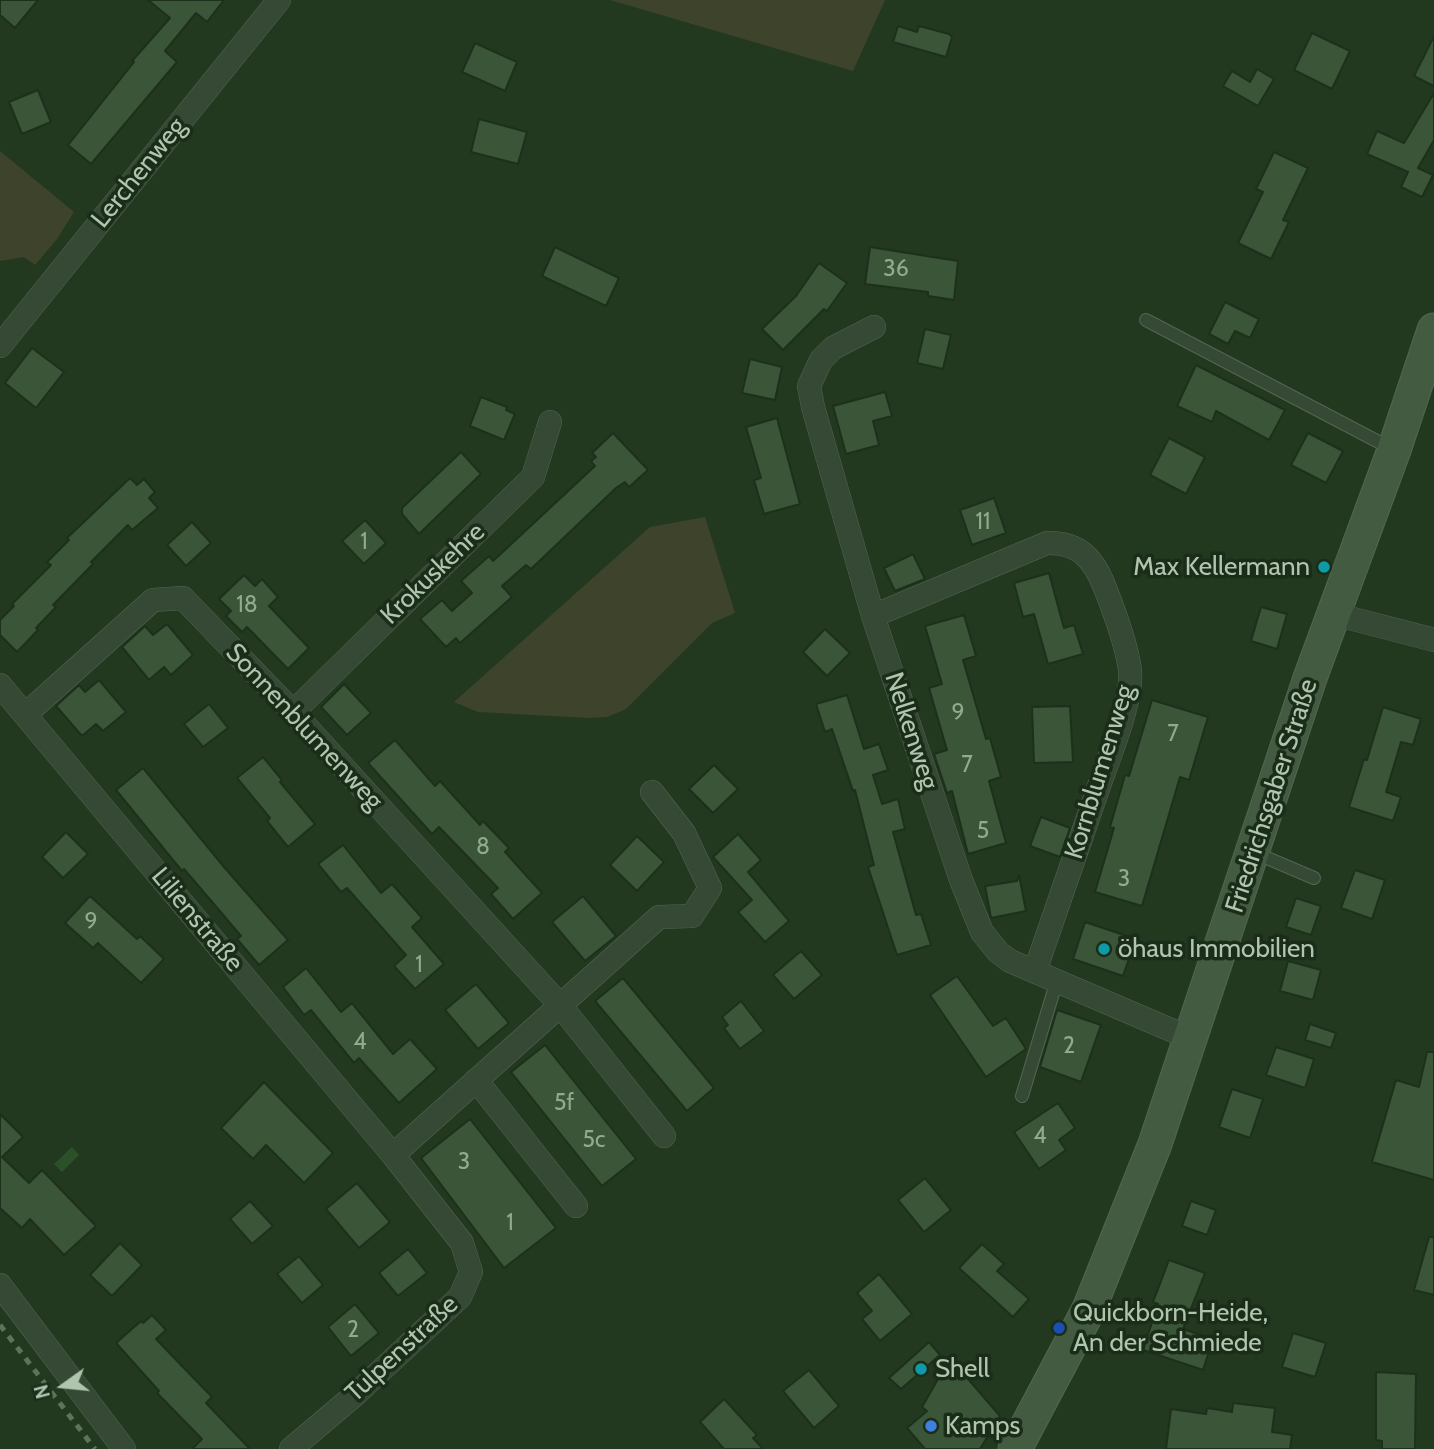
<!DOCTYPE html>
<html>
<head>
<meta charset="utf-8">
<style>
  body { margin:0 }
  #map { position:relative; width:1434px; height:1449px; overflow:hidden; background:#223920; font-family:Cabin,sans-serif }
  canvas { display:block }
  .north { position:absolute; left:28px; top:1351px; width:70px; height:70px; -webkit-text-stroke:5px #1b2d19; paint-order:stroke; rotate:255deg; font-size:19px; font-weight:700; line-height:28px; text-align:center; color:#afc6ae }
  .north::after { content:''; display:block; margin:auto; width:24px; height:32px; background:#afc6ae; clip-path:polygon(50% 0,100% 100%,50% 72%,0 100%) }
</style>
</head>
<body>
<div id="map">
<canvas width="1434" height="1449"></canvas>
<div class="north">N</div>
</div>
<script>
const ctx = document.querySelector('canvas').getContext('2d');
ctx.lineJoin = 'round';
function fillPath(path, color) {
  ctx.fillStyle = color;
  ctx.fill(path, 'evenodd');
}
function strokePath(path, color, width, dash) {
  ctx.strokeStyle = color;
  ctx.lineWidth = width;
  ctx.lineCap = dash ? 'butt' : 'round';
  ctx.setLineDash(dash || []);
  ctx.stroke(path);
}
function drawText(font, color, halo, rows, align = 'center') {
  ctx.font = font + ' Cabin,sans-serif';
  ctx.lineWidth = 7;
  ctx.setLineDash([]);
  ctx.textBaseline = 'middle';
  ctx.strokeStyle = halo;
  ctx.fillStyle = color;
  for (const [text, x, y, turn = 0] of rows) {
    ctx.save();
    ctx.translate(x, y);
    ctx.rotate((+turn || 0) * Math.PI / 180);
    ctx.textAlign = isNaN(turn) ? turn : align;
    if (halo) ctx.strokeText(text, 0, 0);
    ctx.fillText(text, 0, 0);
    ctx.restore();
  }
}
const green = new Path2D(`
  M 610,0 L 885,0 L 853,71 Z
  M 0,151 L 74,212 L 57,239 L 35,265 L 24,257 L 0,261 Z
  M 705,517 L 735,613 L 712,623 L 626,709 L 607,717 L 590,718 L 478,712 L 454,702 L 650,527 Z`);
const water = new Path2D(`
  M 72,1147 L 79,1155 L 62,1172 L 54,1164 Z`);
const building = new Path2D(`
  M 0,0 L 38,0 L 15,28 L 0,15 Z
  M 148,0 L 224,0 L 207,22 L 196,13 L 165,51 L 177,62 L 91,164 L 68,145 L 134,62 L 132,61 L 170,18 Z
  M 898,26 L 917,32 L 919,26 L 949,34 L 952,37 L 946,57 L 893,42 Z
  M 1312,33 L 1350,51 L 1332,89 L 1294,70 Z
  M 1434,36 L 1434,86 L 1414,76 Z
  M 475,43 L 517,62 L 505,91 L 462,72 Z
  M 1257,69 L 1274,79 L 1258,106 L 1223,86 L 1232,71 L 1250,82 Z
  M 38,90 L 51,122 L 22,134 L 9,102 Z
  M 1434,93 L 1434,140 L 1418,168 L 1433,175 L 1422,197 L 1401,187 L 1408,172 L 1367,154 L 1377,131 L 1404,143 Z
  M 479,119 L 527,132 L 518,164 L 471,152 Z
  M 1274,152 L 1308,168 L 1283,220 L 1289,222 L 1271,259 L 1238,243 L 1263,192 L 1256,189 Z
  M 555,247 L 619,278 L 606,306 L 542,276 Z
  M 870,247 L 958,261 L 954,300 L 928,296 L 928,292 L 865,284 Z
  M 819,263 L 847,283 L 827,311 L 824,309 L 783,350 L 762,329 L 796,296 Z
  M 1225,302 L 1259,319 L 1250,338 L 1235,331 L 1228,344 L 1209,334 Z
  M 925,329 L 951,335 L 943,369 L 917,363 Z
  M 32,348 L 64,372 L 36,408 L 5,383 Z
  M 750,359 L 782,367 L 775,400 L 742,393 Z
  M 1196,365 L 1285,410 L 1269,440 L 1216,411 L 1212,422 L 1177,406 Z
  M 885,392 L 892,416 L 873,421 L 879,445 L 846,454 L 833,406 Z
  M 481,397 L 507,407 L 506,410 L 515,414 L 504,440 L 470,426 Z
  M 777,418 L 800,504 L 764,514 L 754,480 L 761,478 L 746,427 Z
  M 613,433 L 648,470 L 629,487 L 625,482 L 616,488 L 531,569 L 526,565 L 502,586 L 512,597 L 460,643 L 456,638 L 446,647 L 420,619 L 442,600 L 452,611 L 472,593 L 461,581 L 489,556 L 493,561 L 595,466 L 591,461 L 596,457 L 592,453 Z
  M 1308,433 L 1343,451 L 1326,483 L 1291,465 Z
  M 1169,438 L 1205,457 L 1186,494 L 1150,475 Z
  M 461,452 L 481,474 L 419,534 L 402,514 L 402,508 Z
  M 130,478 L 137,485 L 144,479 L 155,492 L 149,498 L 158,508 L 132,530 L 128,525 L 91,562 L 93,564 L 53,605 L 56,607 L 36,628 L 38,630 L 17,652 L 0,635 L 0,620 L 14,606 L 12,604 L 51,565 L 47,562 L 69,540 L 67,538 Z
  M 994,498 L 1006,533 L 972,545 L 960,510 Z
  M 365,520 L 386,543 L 364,564 L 342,541 Z
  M 192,522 L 211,543 L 186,566 L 167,545 Z
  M 913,554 L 925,579 L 895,591 L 884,568 Z
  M 1049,573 L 1064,628 L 1074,625 L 1083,654 L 1048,664 L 1034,614 L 1023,617 L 1014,583 Z
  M 244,575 L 255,586 L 262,579 L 278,597 L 269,606 L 309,648 L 288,669 L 247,627 L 242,632 L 226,616 L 231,611 L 219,599 Z
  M 1261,607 L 1287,614 L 1277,649 L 1251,641 Z
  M 964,615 L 976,656 L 963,660 L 986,739 L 990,738 L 1001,777 L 989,781 L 1006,843 L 968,854 L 952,791 L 947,793 L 934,754 L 947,750 L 929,688 L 942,684 L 925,626 Z
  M 167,624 L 193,655 L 171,675 L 164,667 L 149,680 L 122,647 L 145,626 L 153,635 Z
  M 825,629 L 850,653 L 827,676 L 803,652 Z
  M 99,680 L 126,712 L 103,731 L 96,724 L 82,736 L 56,706 L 79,685 L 85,692 Z
  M 344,684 L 371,713 L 347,735 L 321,707 Z
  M 847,695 L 864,749 L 879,744 L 888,770 L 873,775 L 882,804 L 898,799 L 905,829 L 893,832 L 916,915 L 921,914 L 931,945 L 897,955 L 868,867 L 874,865 L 855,790 L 853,791 L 832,729 L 825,732 L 816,704 Z
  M 1152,700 L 1208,717 L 1189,780 L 1180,777 L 1142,906 L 1095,892 L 1114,828 L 1110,827 L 1125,775 L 1129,776 Z
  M 209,704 L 228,728 L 203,747 L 184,724 Z
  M 1070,706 L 1073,762 L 1034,763 L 1032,707 Z
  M 1383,707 L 1421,719 L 1413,745 L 1401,742 L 1386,792 L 1401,797 L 1393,821 L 1349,807 L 1364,759 L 1367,760 Z
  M 395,740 L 435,786 L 440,781 L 480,825 L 483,821 L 509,848 L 505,852 L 542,893 L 513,919 L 491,894 L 498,888 L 439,827 L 432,834 L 368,763 Z
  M 263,757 L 282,780 L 280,782 L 315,824 L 288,847 L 267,821 L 270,818 L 237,778 Z
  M 714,765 L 738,789 L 713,813 L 689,789 Z
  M 143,768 L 224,867 L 288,940 L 259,965 L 237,939 L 241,936 L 184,869 L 182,871 L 116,790 Z
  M 1041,817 L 1070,828 L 1060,857 L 1030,846 Z
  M 66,832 L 88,854 L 63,878 L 42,857 Z
  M 738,834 L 761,860 L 748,872 L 789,921 L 765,942 L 738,912 L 752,900 L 713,857 Z
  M 637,836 L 664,862 L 637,891 L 610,865 Z
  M 343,845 L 381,893 L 392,884 L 422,918 L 412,927 L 444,964 L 415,989 L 394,966 L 406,955 L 347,888 L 341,892 L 318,864 Z
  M 1355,870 L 1385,880 L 1372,919 L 1341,908 Z
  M 1019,875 L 1026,911 L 991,918 L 985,886 L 1017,881 Z
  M 90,896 L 137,939 L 140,936 L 164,959 L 141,983 L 98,943 L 93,948 L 65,923 Z
  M 583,896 L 616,936 L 585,961 L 552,922 Z
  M 1296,898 L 1321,906 L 1311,935 L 1286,927 Z
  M 1085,922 L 1136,939 L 1123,976 L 1073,959 Z
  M 801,951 L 822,975 L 794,999 L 773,975 Z
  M 1288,961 L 1321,970 L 1313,1000 L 1280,991 Z
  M 306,968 L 341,1012 L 352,1003 L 393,1054 L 410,1039 L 437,1069 L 399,1103 L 359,1058 L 354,1063 L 311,1010 L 304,1015 L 283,987 Z
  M 957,976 L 993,1026 L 1006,1018 L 1026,1049 L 986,1077 L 930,995 Z
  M 623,978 L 714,1088 L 687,1111 L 595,1001 Z
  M 476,984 L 509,1023 L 478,1049 L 445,1010 Z
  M 741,1001 L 764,1031 L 740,1049 L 724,1028 L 728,1025 L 722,1017 Z
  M 1057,1010 L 1101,1025 L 1081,1082 L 1040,1067 Z
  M 1310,1024 L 1336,1033 L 1331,1048 L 1305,1040 Z
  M 545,1045 L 636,1159 L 602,1186 L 511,1072 Z
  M 1276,1047 L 1314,1059 L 1305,1088 L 1266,1075 Z
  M 1427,1052 L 1434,1052 L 1434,1180 L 1372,1162 L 1396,1080 L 1419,1087 Z
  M 264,1082 L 333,1153 L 304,1183 L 266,1145 L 253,1159 L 221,1128 Z
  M 1232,1089 L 1263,1099 L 1250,1138 L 1219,1127 Z
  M 1058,1103 L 1075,1128 L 1059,1140 L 1066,1150 L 1039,1169 L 1014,1132 Z
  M 0,1114 L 23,1137 L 2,1157 L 29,1183 L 42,1170 L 96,1226 L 64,1255 L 30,1219 L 22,1228 L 0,1208 Z
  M 470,1119 L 556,1228 L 504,1268 L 421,1158 Z
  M 925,1178 L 951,1210 L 924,1232 L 898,1200 Z
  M 357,1183 L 390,1222 L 359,1248 L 326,1209 Z
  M 250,1201 L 273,1226 L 252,1244 L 230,1219 Z
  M 1191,1201 L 1216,1210 L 1207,1235 L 1182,1226 Z
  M 1429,1237 L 1434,1237 L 1434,1295 L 1414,1290 Z
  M 120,1243 L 142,1265 L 112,1296 L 90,1275 Z
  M 982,1244 L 1004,1264 L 997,1271 L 1029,1299 L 1013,1317 L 959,1268 Z
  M 408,1249 L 427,1273 L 398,1296 L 379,1273 Z
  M 299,1256 L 323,1285 L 302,1303 L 277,1274 Z
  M 1169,1260 L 1205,1273 L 1183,1329 L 1213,1339 L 1203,1370 L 1143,1350 L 1158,1304 L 1153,1302 Z
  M 879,1274 L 912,1314 L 880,1341 L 862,1319 L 872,1311 L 857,1293 Z
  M 355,1304 L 379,1333 L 351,1356 L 328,1327 Z
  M 152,1315 L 166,1330 L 156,1339 L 212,1397 L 206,1403 L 250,1449 L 192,1449 L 202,1439 L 157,1393 L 159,1391 L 116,1343 L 141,1321 L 143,1323 Z
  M 1293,1333 L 1326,1343 L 1315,1377 L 1282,1367 Z
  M 929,1342 L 940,1355 L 901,1389 L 889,1378 Z
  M 950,1358 L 1000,1416 L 980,1449 L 925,1449 L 907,1428 L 927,1411 L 922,1407 Z
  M 809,1370 L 839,1406 L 814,1428 L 783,1391 Z
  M 1376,1372 L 1416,1374 L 1415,1449 L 1382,1449 L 1382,1441 L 1376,1440 Z
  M 724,1399 L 757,1435 L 753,1438 L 763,1449 L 724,1449 L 700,1422 Z
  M 1233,1403 L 1275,1408 L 1272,1432 L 1292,1435 L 1290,1449 L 1166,1449 L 1171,1409 L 1206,1414 L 1207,1408 L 1232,1412 Z`);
const lane = new Path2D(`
  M 1146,320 L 1394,450
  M 1253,852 L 1314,878
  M 1022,1096 L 1057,980`);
const street = new Path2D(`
  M 874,327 L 833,348 L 821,360 L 809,386 L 813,407 L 873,616 L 961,880 L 982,932 L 998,952 L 1010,961 L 1192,1039
  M 0,346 L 279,0
  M 1334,614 L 1434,640
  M 873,616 L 1047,543 C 1079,542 1094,559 1105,588 C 1115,613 1126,642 1130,670 C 1133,699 1110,755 1100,783 C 1078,846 1057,908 1035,971
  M 0,685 L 393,1155
  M 293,712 L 533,477 L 550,422
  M 26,714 L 153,600 L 183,598 L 293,712 L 560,1005 L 664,1136
  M 476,1080 L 576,1206
  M 0,1285 L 124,1449
  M 291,1449 L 357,1393 L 460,1297 L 471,1272 L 462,1243 L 393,1155 L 659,917 L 692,916 L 710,888 L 684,833 L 652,792`);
const secondary = new Path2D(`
  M 1015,1449 L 1089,1309 L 1155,1144 L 1310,678 L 1394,450 L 1434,330`);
const rail = new Path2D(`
  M 0,1325 L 95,1449`);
const markers = [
  [1324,567,7,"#0f9aa8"],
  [1104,949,7,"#0f9aa8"],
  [1059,1328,7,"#1a4fb4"],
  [921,1369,7,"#0f9aa8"],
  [931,1426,7,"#3f7fe0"]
];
const numberNames = [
  ["36",896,269],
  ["11",983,522],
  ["1",364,542],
  ["18",247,605],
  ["9",958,713],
  ["7",1173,734],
  ["7",967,765],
  ["5",983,831],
  ["8",483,847],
  ["3",1124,879],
  ["9",91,922],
  ["1",419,965],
  ["4",360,1042],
  ["2",1069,1046],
  ["5f",564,1103],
  ["4",1040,1136],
  ["5c",594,1140],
  ["3",464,1162],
  ["1",510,1223],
  ["2",353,1330]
];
const streetNames = [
  ["Lerchenweg",139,173,-51],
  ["Krokuskehre",433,574,-44],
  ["Sonnenblumenweg",304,727,47],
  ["Nelkenweg",911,731,72],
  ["Kornblumenweg",1100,772,-73],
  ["Friedrichsgaber Straße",1272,796,-72],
  ["Lilienstraße",197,920,50],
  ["Tulpenstraße",402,1349,-43]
];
const poiNames = [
  ["Max Kellermann",1310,567,"right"],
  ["öhaus Immobilien",1118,949],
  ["Quickborn-Heide,",1073,1313],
  ["An der Schmiede",1073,1343],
  ["Shell",935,1369],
  ["Kamps",945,1426]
];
fillPath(green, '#3e442b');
fillPath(water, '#2b5128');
fillPath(building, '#3a5537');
strokePath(building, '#1d301b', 2);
strokePath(lane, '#536751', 14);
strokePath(street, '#536751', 24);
strokePath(secondary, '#536751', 35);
strokePath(lane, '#354934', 12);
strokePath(street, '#354934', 23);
strokePath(secondary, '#435c41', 33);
strokePath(rail, '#5c755a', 5, [7, 7]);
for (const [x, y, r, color] of markers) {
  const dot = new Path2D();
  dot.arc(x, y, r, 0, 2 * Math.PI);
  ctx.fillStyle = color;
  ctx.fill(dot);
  strokePath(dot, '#1b2d19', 2.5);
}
drawText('23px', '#92aa90', null, numberNames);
drawText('26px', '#afc6ae', '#1b2d19', streetNames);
drawText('26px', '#afc6ae', '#1b2d19', poiNames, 'left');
</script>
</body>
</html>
